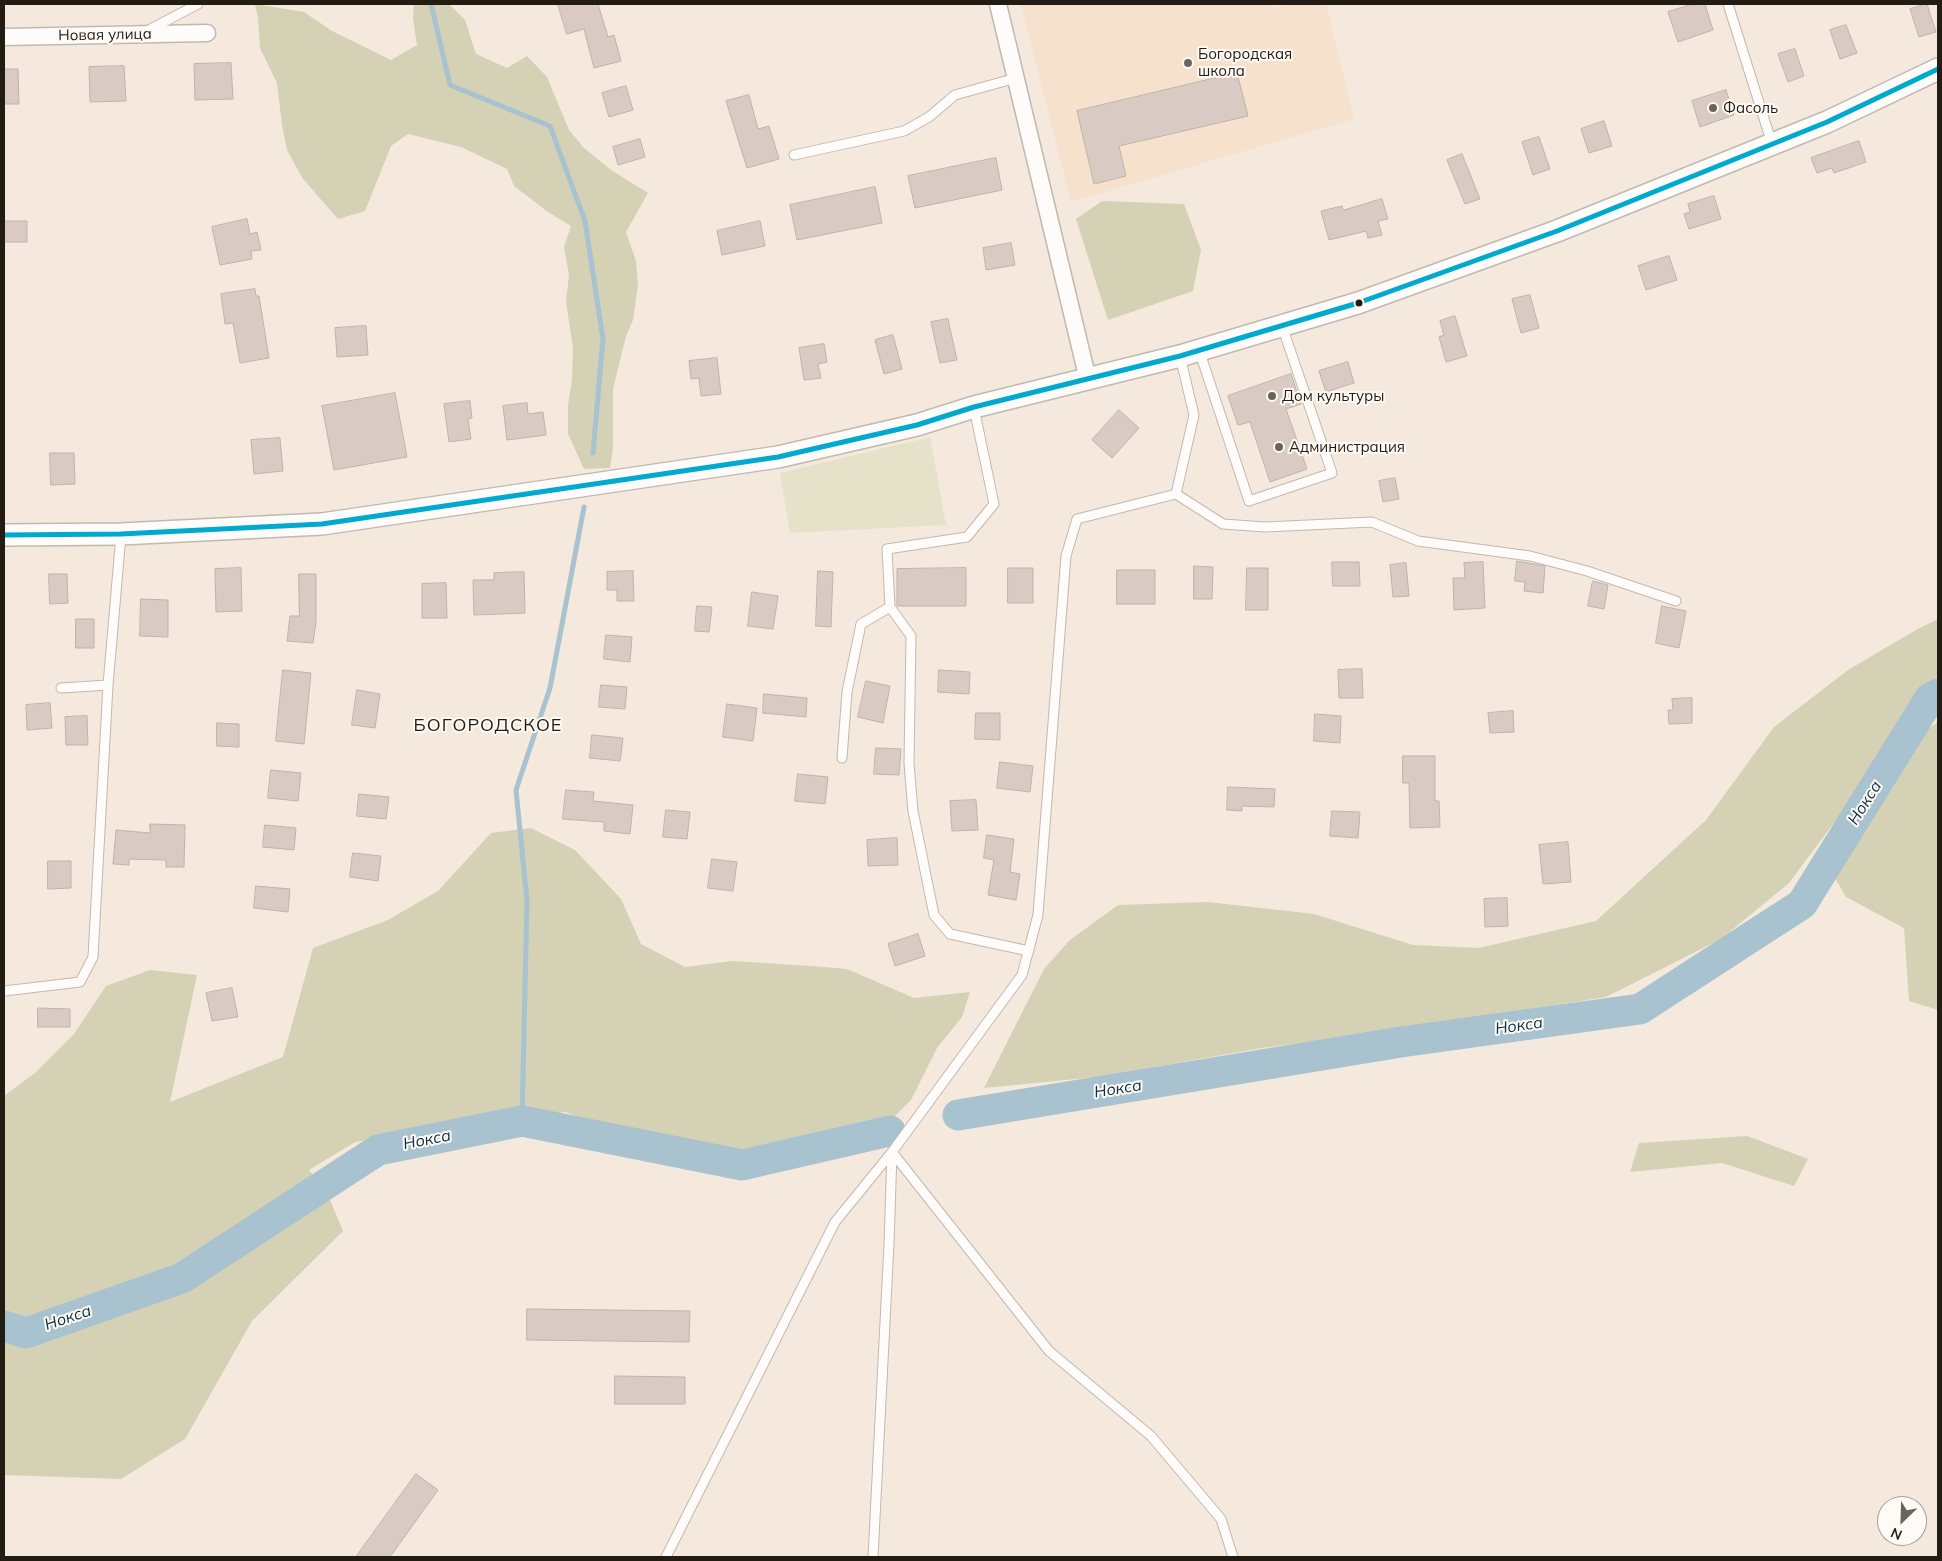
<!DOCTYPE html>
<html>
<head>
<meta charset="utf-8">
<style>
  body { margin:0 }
  #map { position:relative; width:1942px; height:1561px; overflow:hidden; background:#f4e9dc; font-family:Mulish,sans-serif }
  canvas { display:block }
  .frame { position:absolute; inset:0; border:5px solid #231c13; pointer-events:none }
  .north { position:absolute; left:1877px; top:1496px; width:50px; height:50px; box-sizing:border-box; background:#fefaf5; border:1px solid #a6a19b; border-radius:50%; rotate:204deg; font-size:14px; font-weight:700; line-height:20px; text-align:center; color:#231c13 }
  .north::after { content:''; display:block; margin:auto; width:18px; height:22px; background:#6c6459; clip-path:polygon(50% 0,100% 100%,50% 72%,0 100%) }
</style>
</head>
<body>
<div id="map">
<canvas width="1942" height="1561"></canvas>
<div class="frame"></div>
<div class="north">N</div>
</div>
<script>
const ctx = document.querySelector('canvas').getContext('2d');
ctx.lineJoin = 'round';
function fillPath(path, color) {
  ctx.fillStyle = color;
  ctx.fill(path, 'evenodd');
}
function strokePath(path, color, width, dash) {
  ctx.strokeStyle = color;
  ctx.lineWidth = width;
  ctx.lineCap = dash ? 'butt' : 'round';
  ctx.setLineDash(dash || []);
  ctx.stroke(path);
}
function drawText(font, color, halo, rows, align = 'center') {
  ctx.font = font + ' Mulish,sans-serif';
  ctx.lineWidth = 4;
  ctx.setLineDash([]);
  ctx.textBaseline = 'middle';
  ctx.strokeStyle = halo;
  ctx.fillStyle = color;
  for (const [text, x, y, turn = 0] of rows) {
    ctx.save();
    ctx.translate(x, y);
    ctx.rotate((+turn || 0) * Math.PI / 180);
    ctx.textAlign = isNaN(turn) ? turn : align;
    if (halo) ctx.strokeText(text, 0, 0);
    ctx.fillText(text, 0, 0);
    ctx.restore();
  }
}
const built = new Path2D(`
  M 1021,4 L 1275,4 L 1275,8 L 1288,4 L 1326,4 L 1354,119 L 1071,202 Z`);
const green = new Path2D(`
  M 930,437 L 946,525 L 790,533 L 780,473 Z`);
const forest = new Path2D(`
  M 255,4 L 304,12 L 332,31 L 391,60 L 417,45 L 413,18 L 414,4 L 449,4 L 465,20 L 476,54 L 507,68 L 527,56 L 547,77 L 569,130 L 584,148 L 611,170 L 648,193 L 626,232 L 636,261 L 638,285 L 633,320 L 626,336 L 613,389 L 613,448 L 610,468 L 584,469 L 568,434 L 568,405 L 572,380 L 573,348 L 566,302 L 569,275 L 564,247 L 571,226 L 548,212 L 514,186 L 507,169 L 461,147 L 408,134 L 391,146 L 365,211 L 338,219 L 303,179 L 287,150 L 282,125 L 277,83 L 260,48 L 258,18 Z
  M 1102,201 L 1184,204 L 1201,250 L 1193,291 L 1108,320 L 1076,219 Z
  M 1938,619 L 1938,682 L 1909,703 L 1839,816 L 1789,883 L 1721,939 L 1606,997 L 1387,1032 L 1262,1048 L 1097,1077 L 984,1088 L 1044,969 L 1070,940 L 1118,905 L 1208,902 L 1314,914 L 1413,945 L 1479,948 L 1596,921 L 1706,820 L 1774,727 L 1848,670 L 1916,630 Z
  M 1938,722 L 1938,1010 L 1909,1001 L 1904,928 L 1846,897 L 1835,878 L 1881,776 L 1928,729 Z
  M 531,828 L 575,850 L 621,899 L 641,944 L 685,967 L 733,961 L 811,966 L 847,969 L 914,998 L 970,992 L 962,1017 L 937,1048 L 911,1100 L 893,1118 L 861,1122 L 749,1151 L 688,1144 L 595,1126 L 566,1112 L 506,1118 L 355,1142 L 309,1170 L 328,1195 L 343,1231 L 252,1321 L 185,1439 L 121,1479 L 4,1475 L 4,1096 L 36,1072 L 74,1034 L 106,986 L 150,970 L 197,975 L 170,1102 L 283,1057 L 313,948 L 388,920 L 438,891 L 491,833 Z
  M 1747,1136 L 1808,1159 L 1794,1186 L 1722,1163 L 1630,1172 L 1639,1143 Z`);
const stream = new Path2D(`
  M 431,4 L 450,85 L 550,126 L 585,221 L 603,339 L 593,453
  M 522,1121 L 527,901 L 516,790 L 550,688 L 584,507`);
const river = new Path2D(`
  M 958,1115 L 1401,1042 L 1640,1009 L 1802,904 L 1930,698 L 1938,694
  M 4,1326 L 26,1333 L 182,1278 L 378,1150 L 522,1121 L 742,1165 L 890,1131`);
const building = new Path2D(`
  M 558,4 L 598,4 L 608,37 L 614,35 L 621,61 L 594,68 L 584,29 L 567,34 Z
  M 1693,4 L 1705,4 L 1713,30 L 1678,42 L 1668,12 Z
  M 1927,4 L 1936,32 L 1919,37 L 1910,9 Z
  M 1846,25 L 1857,53 L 1840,59 L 1830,30 Z
  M 1795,49 L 1804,76 L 1788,82 L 1778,54 Z
  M 231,63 L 233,99 L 195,100 L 194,64 Z
  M 124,66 L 126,101 L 90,102 L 89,67 Z
  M 4,69 L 18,69 L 19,104 L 4,104 Z
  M 1237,73 L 1248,116 L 1119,146 L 1126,176 L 1094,184 L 1077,111 Z
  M 626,86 L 633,110 L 609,117 L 602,93 Z
  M 1726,90 L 1734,115 L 1700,127 L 1692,101 Z
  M 749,95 L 758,129 L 769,126 L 779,159 L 747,168 L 726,101 Z
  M 1604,121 L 1612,146 L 1589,153 L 1581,129 Z
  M 1539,137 L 1550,169 L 1533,175 L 1522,142 Z
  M 640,139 L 645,157 L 618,165 L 613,147 Z
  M 1859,141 L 1866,162 L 1834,173 L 1832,168 L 1817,173 L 1811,158 Z
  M 1462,154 L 1480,199 L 1465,204 L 1447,160 Z
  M 996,158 L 1002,190 L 915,208 L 908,176 Z
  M 875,187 L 882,223 L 797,240 L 790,205 Z
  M 1714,196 L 1721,219 L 1689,229 L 1684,214 L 1690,212 L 1688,204 Z
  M 1382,199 L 1388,219 L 1378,221 L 1382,235 L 1368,238 L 1366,231 L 1329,240 L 1321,211 L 1342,206 L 1343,210 Z
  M 247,219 L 250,234 L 257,232 L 261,250 L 251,251 L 252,259 L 220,265 L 212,227 Z
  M 4,221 L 27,221 L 27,242 L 4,242 Z
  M 760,221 L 765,246 L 722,255 L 717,231 Z
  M 1011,243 L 1015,265 L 986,270 L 983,248 Z
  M 1669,256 L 1677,280 L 1646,290 L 1638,266 Z
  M 255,289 L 256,296 L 259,296 L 269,358 L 240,363 L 233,323 L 225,324 L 221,294 Z
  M 1530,295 L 1539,328 L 1521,333 L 1512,299 Z
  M 1455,316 L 1467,356 L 1446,362 L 1439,337 L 1444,335 L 1440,321 Z
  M 948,319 L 957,360 L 940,363 L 931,322 Z
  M 366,326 L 368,355 L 337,357 L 335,328 Z
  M 893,335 L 902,369 L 884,374 L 875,340 Z
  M 824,344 L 827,362 L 818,364 L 821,378 L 804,380 L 799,348 Z
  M 717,358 L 721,394 L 701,396 L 699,378 L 691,379 L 689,361 Z
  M 1348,362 L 1354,383 L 1326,392 L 1319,371 Z
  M 1291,374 L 1301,404 L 1286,409 L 1307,469 L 1270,482 L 1250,422 L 1238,425 L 1228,396 Z
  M 395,393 L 407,457 L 334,470 L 322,406 Z
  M 470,401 L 472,418 L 468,419 L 471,439 L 449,442 L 444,404 Z
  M 527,403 L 528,414 L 543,412 L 546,435 L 507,440 L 503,406 Z
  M 1119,410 L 1139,428 L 1112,458 L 1092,440 Z
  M 280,438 L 283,471 L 254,474 L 251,440 Z
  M 50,453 L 74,453 L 75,484 L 51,485 Z
  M 1395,478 L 1399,499 L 1383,502 L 1379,481 Z
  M 1517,561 L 1545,566 L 1543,593 L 1524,591 L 1525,582 L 1515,581 Z
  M 1332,562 L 1359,562 L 1360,586 L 1333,586 Z
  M 1483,562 L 1485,608 L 1454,610 L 1453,578 L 1465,578 L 1464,563 Z
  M 1406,563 L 1409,596 L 1393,597 L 1390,565 Z
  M 1194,566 L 1213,567 L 1212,599 L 1194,599 Z
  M 241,568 L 242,611 L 216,612 L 215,569 Z
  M 966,568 L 966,606 L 897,606 L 897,569 Z
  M 1008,568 L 1033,568 L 1033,603 L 1008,603 Z
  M 1247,568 L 1268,568 L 1268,610 L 1246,610 Z
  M 1117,570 L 1155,570 L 1155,604 L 1117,604 Z
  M 633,571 L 634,601 L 617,601 L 617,590 L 607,590 L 607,572 Z
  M 818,571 L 833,572 L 831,627 L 816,626 Z
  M 524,572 L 525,613 L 474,615 L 473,580 L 494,580 L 494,573 Z
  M 49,574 L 67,574 L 68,603 L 50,604 Z
  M 299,574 L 316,574 L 316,622 L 313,643 L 287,641 L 290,616 L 299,616 Z
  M 1593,581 L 1608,585 L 1604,609 L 1588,606 Z
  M 446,583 L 447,618 L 422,618 L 422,584 Z
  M 752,592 L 778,596 L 773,629 L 748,626 Z
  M 141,599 L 168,600 L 168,637 L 140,636 Z
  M 697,606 L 712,607 L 709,632 L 695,631 Z
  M 1662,606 L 1686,611 L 1679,648 L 1656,643 Z
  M 76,619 L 94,619 L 94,648 L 76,648 Z
  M 606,635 L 632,637 L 630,662 L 604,659 Z
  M 1362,669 L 1363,698 L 1339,698 L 1338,670 Z
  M 283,670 L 311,673 L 304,744 L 276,741 Z
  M 939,670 L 970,672 L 969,694 L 938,692 Z
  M 866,681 L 890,686 L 883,723 L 858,717 Z
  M 601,685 L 627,687 L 625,709 L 599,707 Z
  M 357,690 L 380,694 L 375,728 L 352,725 Z
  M 764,694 L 807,698 L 806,717 L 763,713 Z
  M 1692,698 L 1692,723 L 1669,724 L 1668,710 L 1673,710 L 1672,699 Z
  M 50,703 L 52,728 L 27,730 L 26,705 Z
  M 727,704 L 757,708 L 753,741 L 723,737 Z
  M 1513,711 L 1514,732 L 1490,733 L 1488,713 Z
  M 976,713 L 1000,713 L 1000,740 L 975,739 Z
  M 1315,714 L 1341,716 L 1340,743 L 1314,741 Z
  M 87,716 L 88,745 L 66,745 L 65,717 Z
  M 217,723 L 239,724 L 239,747 L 217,746 Z
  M 592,735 L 623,738 L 620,761 L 590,758 Z
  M 876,748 L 901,749 L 899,775 L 874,774 Z
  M 1403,756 L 1435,756 L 1435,801 L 1439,801 L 1440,827 L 1410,828 L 1409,783 L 1403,783 Z
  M 1000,762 L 1033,766 L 1030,792 L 997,788 Z
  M 271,770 L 301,773 L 298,801 L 268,798 Z
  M 798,774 L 828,777 L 825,804 L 795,801 Z
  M 1228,787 L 1275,789 L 1274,807 L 1242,806 L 1242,811 L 1227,810 Z
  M 566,790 L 594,792 L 593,801 L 633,805 L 630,834 L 604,831 L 604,822 L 563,819 Z
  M 359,794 L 389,797 L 386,819 L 357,816 Z
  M 976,800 L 978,830 L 952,831 L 950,801 Z
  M 666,810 L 690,812 L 687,839 L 663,837 Z
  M 1332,811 L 1360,812 L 1358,838 L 1330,836 Z
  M 150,824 L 185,825 L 184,867 L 166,867 L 166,860 L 129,859 L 129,865 L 113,864 L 116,830 L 150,833 Z
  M 265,825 L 296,828 L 294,850 L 263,847 Z
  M 987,835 L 1014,839 L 1010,872 L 1020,874 L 1016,900 L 988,895 L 994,860 L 984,858 Z
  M 897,838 L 898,865 L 868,866 L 867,840 Z
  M 1568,842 L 1571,882 L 1543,884 L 1539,845 Z
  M 353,853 L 381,856 L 378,881 L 350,877 Z
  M 712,859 L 737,862 L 733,891 L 708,888 Z
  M 48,861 L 71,861 L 71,888 L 48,889 Z
  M 256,886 L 290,889 L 288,912 L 254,908 Z
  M 1507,898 L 1508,926 L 1485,927 L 1484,899 Z
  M 918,934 L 925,956 L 895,966 L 888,944 Z
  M 232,988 L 238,1017 L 212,1021 L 206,993 Z
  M 38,1008 L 70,1009 L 70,1027 L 38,1027 Z
  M 527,1309 L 690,1311 L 689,1342 L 527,1340 Z
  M 615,1376 L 685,1377 L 685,1404 L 615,1404 Z
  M 416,1474 L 438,1490 L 390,1557 L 356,1557 Z`);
const service = new Path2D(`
  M 1728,4 L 1772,144
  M 147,31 L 198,4
  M 794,155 L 904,131 L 929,117 L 955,95 L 1016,78
  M 1199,350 L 1249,501 L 1332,473 L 1282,326
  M 974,408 L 994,504 L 967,537 L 887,549 L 890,607 L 911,636 L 909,763 L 913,811 L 934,915 L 950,934 L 1029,951
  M 1176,494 L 1223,524 L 1265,527 L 1372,522 L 1418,541 L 1530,556 L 1587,571 L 1676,601
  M 61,688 L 108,685
  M 842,758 L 847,692 L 861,624 L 890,607
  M 4,991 L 80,982 L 93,957 L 108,685 L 121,535
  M 666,1557 L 835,1222 L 892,1152 L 1049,1351 L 1151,1436 L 1221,1519 L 1233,1557
  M 873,1557 L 889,1244 L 892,1152 L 1022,975 L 1038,915 L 1066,556 L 1077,519 L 1176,494 L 1194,415 L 1180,356`);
const minor = new Path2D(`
  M 998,4 L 1088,380
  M 4,37 L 207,33`);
const tertiary = new Path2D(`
  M 4,535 L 121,534 L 322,524 L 778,457 L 917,425 L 974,407 L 1180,356 L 1358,303 L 1557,231 L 1827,122 L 1938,69`);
const bus1 = new Path2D(`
  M 4,535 L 121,534 L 322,524 L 778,457 L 917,425 L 974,407 L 1180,356 L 1358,303 L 1557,231 L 1827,122 L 1938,69`);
const markers = [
  [1188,63,5,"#6c6459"],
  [1713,108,5,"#6c6459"],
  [1359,303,4.5,"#231c13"],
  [1272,396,5,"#6c6459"],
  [1279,447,5,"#6c6459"]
];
const streetNames = [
  ["Новая улица",105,35,-1]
];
const poiNames = [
  ["Богородская",1198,54],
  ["школа",1198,71],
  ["Фасоль",1723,108],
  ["Дом культуры",1282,396],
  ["Администрация",1289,447]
];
const waterNames = [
  ["Нокса",1865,803,-58],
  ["Нокса",1519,1026,-8],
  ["Нокса",1118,1089,-9],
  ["Нокса",427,1140,-11],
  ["Нокса",68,1318,-19]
];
const quarterNames = [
  ["БОГОРОДСКОЕ",488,726]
];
fillPath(built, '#f6e2cc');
fillPath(green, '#e5e2c9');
fillPath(forest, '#d4d1b5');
strokePath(stream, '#a8c2cf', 5);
strokePath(river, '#a8c2cf', 31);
fillPath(building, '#d9cbc4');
strokePath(building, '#beb3ab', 1);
strokePath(service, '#c1b9af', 11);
strokePath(minor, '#c1b9af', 19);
strokePath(tertiary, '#c1b9af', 24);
strokePath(service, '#fdfcfa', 9);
strokePath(minor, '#fdfcfa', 16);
strokePath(tertiary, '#fdfcfa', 21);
strokePath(bus1, '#00a9ce', 5);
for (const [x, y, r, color] of markers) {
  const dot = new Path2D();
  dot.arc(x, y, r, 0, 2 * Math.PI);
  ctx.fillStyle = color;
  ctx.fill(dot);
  strokePath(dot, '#fefaf5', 2);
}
drawText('15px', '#231c13', '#fefaf5', streetNames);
drawText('15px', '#231c13', '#fefaf5', poiNames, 'left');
drawText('italic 16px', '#0b3042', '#fefaf5', waterNames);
ctx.letterSpacing = '1px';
drawText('18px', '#231c13', '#fefaf5', quarterNames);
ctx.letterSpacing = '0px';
</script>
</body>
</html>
